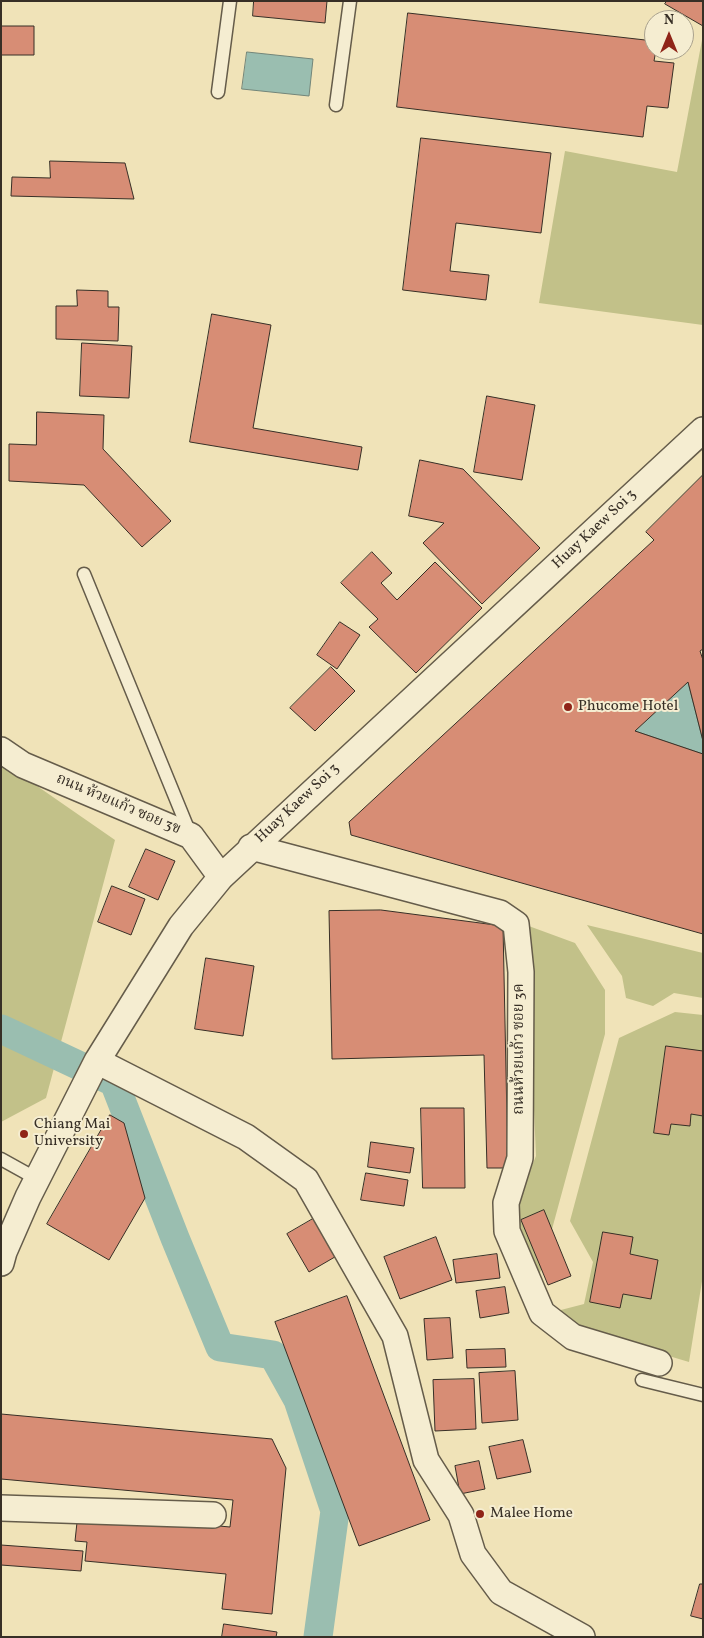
<!DOCTYPE html>
<html>
<head>
<meta charset="utf-8">
<style>
  body { margin:0 }
  #map { position:relative; width:704px; height:1638px; overflow:hidden; background:#f0e3b8; font-family:Vollkorn,serif }
  canvas { display:block }
  .frame { position:absolute; inset:0; border:2px solid #372f26; pointer-events:none }
  .north { position:absolute; left:644px; top:10px; width:50px; height:50px; box-sizing:border-box; background:#f5edd1; border:1px solid #a9a18d; border-radius:50%; rotate:0deg; font-size:14px; font-weight:700; line-height:20px; text-align:center; color:#372f26 }
  .north::after { content:''; display:block; margin:auto; width:18px; height:22px; background:#8f2418; clip-path:polygon(50% 0,100% 100%,50% 72%,0 100%) }
</style>
</head>
<body>
<div id="map">
<canvas width="704" height="1638"></canvas>
<div class="frame"></div>
<div class="north">N</div>
</div>
<script>
const ctx = document.querySelector('canvas').getContext('2d');
ctx.lineJoin = 'round';
function fillPath(path, color) {
  ctx.fillStyle = color;
  ctx.fill(path, 'evenodd');
}
function strokePath(path, color, width, dash) {
  ctx.strokeStyle = color;
  ctx.lineWidth = width;
  ctx.lineCap = dash ? 'butt' : 'round';
  ctx.setLineDash(dash || []);
  ctx.stroke(path);
}
function drawText(font, color, halo, rows, align = 'center') {
  ctx.font = font + ' Vollkorn,"Noto Serif Thai",serif';
  ctx.lineWidth = 4;
  ctx.setLineDash([]);
  ctx.textBaseline = 'middle';
  ctx.strokeStyle = halo;
  ctx.fillStyle = color;
  for (const [text, x, y, turn = 0] of rows) {
    ctx.save();
    ctx.translate(x, y);
    ctx.rotate((+turn || 0) * Math.PI / 180);
    ctx.textAlign = isNaN(turn) ? turn : align;
    if (halo) ctx.strokeText(text, 0, 0);
    ctx.fillText(text, 0, 0);
    ctx.restore();
  }
}
const green = new Path2D(`
  M 702,40 L 703,325 L 539,303 L 565,151 L 677,172 Z
  M 1,761 L 115,840 L 46,1098 L 1,1122 Z
  M 526,925 L 575,943 L 605,990 L 605,1034 L 539,1277 L 514,1209 L 536,1156 Z
  M 587,925 L 703,953 L 703,998 L 674,993 L 653,1006 L 626,998 L 622,976 Z
  M 675,1012 L 703,1015 L 703,1275 L 689,1362 L 575,1328 L 557,1311 L 584,1304 L 593,1262 L 570,1221 L 619,1038 Z`);
const water = new Path2D(`
  M 247,52 L 313,59 L 309,96 L 242,89 Z
  M 688,682 L 703,741 L 703,754 L 635,731 Z`);
const canal = new Path2D(`
  M 1,1029 L 114,1082 L 175,1238 L 220,1347 L 273,1355 L 298,1400 L 335,1511 L 318,1637`);
const building = new Path2D(`
  M 254,1 L 327,1 L 325,23 L 253,16 Z
  M 667,1 L 703,1 L 703,26 L 665,4 Z
  M 408,13 L 654,41 L 654,50 L 656,50 L 654,61 L 674,63 L 668,108 L 647,106 L 643,137 L 397,107 Z
  M 1,26 L 34,26 L 34,55 L 1,55 Z
  M 421,138 L 551,153 L 541,233 L 456,223 L 450,271 L 489,275 L 486,300 L 403,290 Z
  M 50,161 L 125,163 L 134,199 L 11,196 L 12,177 L 50,178 Z
  M 77,290 L 108,291 L 108,307 L 119,307 L 118,341 L 56,339 L 56,306 L 77,306 Z
  M 212,314 L 271,325 L 253,428 L 362,447 L 358,470 L 190,442 Z
  M 82,343 L 132,346 L 129,398 L 80,396 Z
  M 487,396 L 535,405 L 522,480 L 474,472 Z
  M 37,412 L 104,415 L 103,449 L 171,521 L 142,547 L 84,485 L 9,481 L 9,444 L 36,445 Z
  M 420,460 L 463,469 L 540,548 L 482,604 L 423,543 L 444,523 L 409,516 Z
  M 703,475 L 703,649 L 700,651 L 703,660 L 703,741 L 688,682 L 635,731 L 703,754 L 703,934 L 351,835 L 349,822 L 654,540 L 646,532 Z
  M 372,552 L 392,573 L 381,583 L 397,600 L 435,562 L 482,608 L 416,673 L 369,627 L 378,619 L 341,583 Z
  M 340,622 L 360,635 L 337,669 L 317,655 Z
  M 331,667 L 355,691 L 315,731 L 290,708 Z
  M 146,849 L 175,861 L 158,900 L 129,887 Z
  M 112,886 L 145,899 L 131,935 L 98,922 Z
  M 381,910 L 503,926 L 508,1168 L 487,1168 L 484,1055 L 332,1059 L 329,911 Z
  M 206,958 L 254,966 L 243,1036 L 195,1029 Z
  M 666,1046 L 703,1051 L 703,1116 L 691,1114 L 690,1126 L 671,1124 L 669,1135 L 654,1133 Z
  M 421,1108 L 464,1108 L 465,1188 L 423,1188 Z
  M 110,1115 L 124,1123 L 145,1198 L 109,1260 L 47,1224 Z
  M 371,1142 L 414,1148 L 410,1173 L 368,1167 Z
  M 366,1173 L 408,1180 L 404,1206 L 361,1200 Z
  M 544,1210 L 571,1276 L 548,1285 L 521,1220 Z
  M 318,1216 L 340,1254 L 309,1272 L 287,1234 Z
  M 603,1232 L 633,1237 L 630,1254 L 658,1260 L 651,1299 L 623,1294 L 620,1308 L 590,1302 Z
  M 436,1237 L 452,1280 L 400,1299 L 384,1257 Z
  M 497,1254 L 500,1278 L 456,1283 L 453,1260 Z
  M 505,1287 L 509,1313 L 480,1318 L 476,1291 Z
  M 347,1296 L 430,1520 L 359,1546 L 275,1322 Z
  M 450,1318 L 453,1358 L 427,1360 L 424,1319 Z
  M 505,1349 L 506,1367 L 467,1368 L 466,1350 Z
  M 515,1371 L 518,1420 L 482,1423 L 479,1373 Z
  M 474,1379 L 476,1429 L 435,1431 L 433,1380 Z
  M 1,1414 L 272,1439 L 286,1468 L 272,1614 L 222,1609 L 226,1574 L 85,1561 L 87,1542 L 75,1541 L 78,1513 L 230,1527 L 233,1500 L 1,1479 Z
  M 523,1440 L 531,1472 L 497,1479 L 489,1447 Z
  M 479,1461 L 485,1489 L 460,1494 L 455,1466 Z
  M 1,1545 L 83,1551 L 81,1571 L 1,1565 Z
  M 700,1584 L 703,1584 L 703,1619 L 691,1616 Z
  M 224,1624 L 277,1632 L 276,1637 L 222,1637 Z`);
const service = new Path2D(`
  M 218,92 L 230,1
  M 336,105 L 350,1
  M 84,574 L 191,836
  M 1,1159 L 37,1179
  M 642,1380 L 703,1395`);
const minor = new Path2D(`
  M 1,750 L 23,765 L 191,836 L 221,877
  M 251,847 L 500,913 L 516,924 L 521,972 L 520,1158 L 506,1203 L 507,1231 L 542,1313 L 573,1337 L 659,1363
  M 97,1061 L 246,1137 L 306,1180 L 395,1336 L 426,1460 L 461,1515 L 473,1554 L 501,1592 L 582,1637
  M 1,1263 L 4,1252 L 28,1197 L 97,1061 L 181,926 L 221,877 L 703,430
  M 1,1508 L 213,1515`);
const markers = [
  [568,707,5,"#8f2418"],
  [24,1134,5,"#8f2418"],
  [480,1514,5,"#8f2418"]
];
const streetNames = [
  ["Huay Kaew Soi 3",595,530,-43],
  ["Huay Kaew Soi 3",298,804,-43],
  ["ถนน ห้วยแก้ว ซอย 3ข",118,805,23],
  ["ถนนห้วยแก้ว ซอย 3ค",520,1049,-90]
];
const poiNames = [
  ["Phucome Hotel",578,707],
  ["Chiang Mai",34,1125],
  ["University",34,1142],
  ["Malee Home",490,1514]
];
fillPath(green, '#c2c189');
fillPath(water, '#9abeb0');
strokePath(water, '#728579', 1);
strokePath(canal, '#9abeb0', 29);
fillPath(building, '#d78d75');
strokePath(building, '#372f26', 1);
strokePath(service, '#655c4a', 15);
strokePath(minor, '#655c4a', 28);
strokePath(service, '#f5edd1', 12);
strokePath(minor, '#f5edd1', 25);
for (const [x, y, r, color] of markers) {
  const dot = new Path2D();
  dot.arc(x, y, r, 0, 2 * Math.PI);
  ctx.fillStyle = color;
  ctx.fill(dot);
  strokePath(dot, '#f5edd1', 2);
}
drawText('15px', '#372f26', '#f5edd1', streetNames);
drawText('15px', '#372f26', '#f5edd1', poiNames, 'left');
</script>
</body>
</html>
